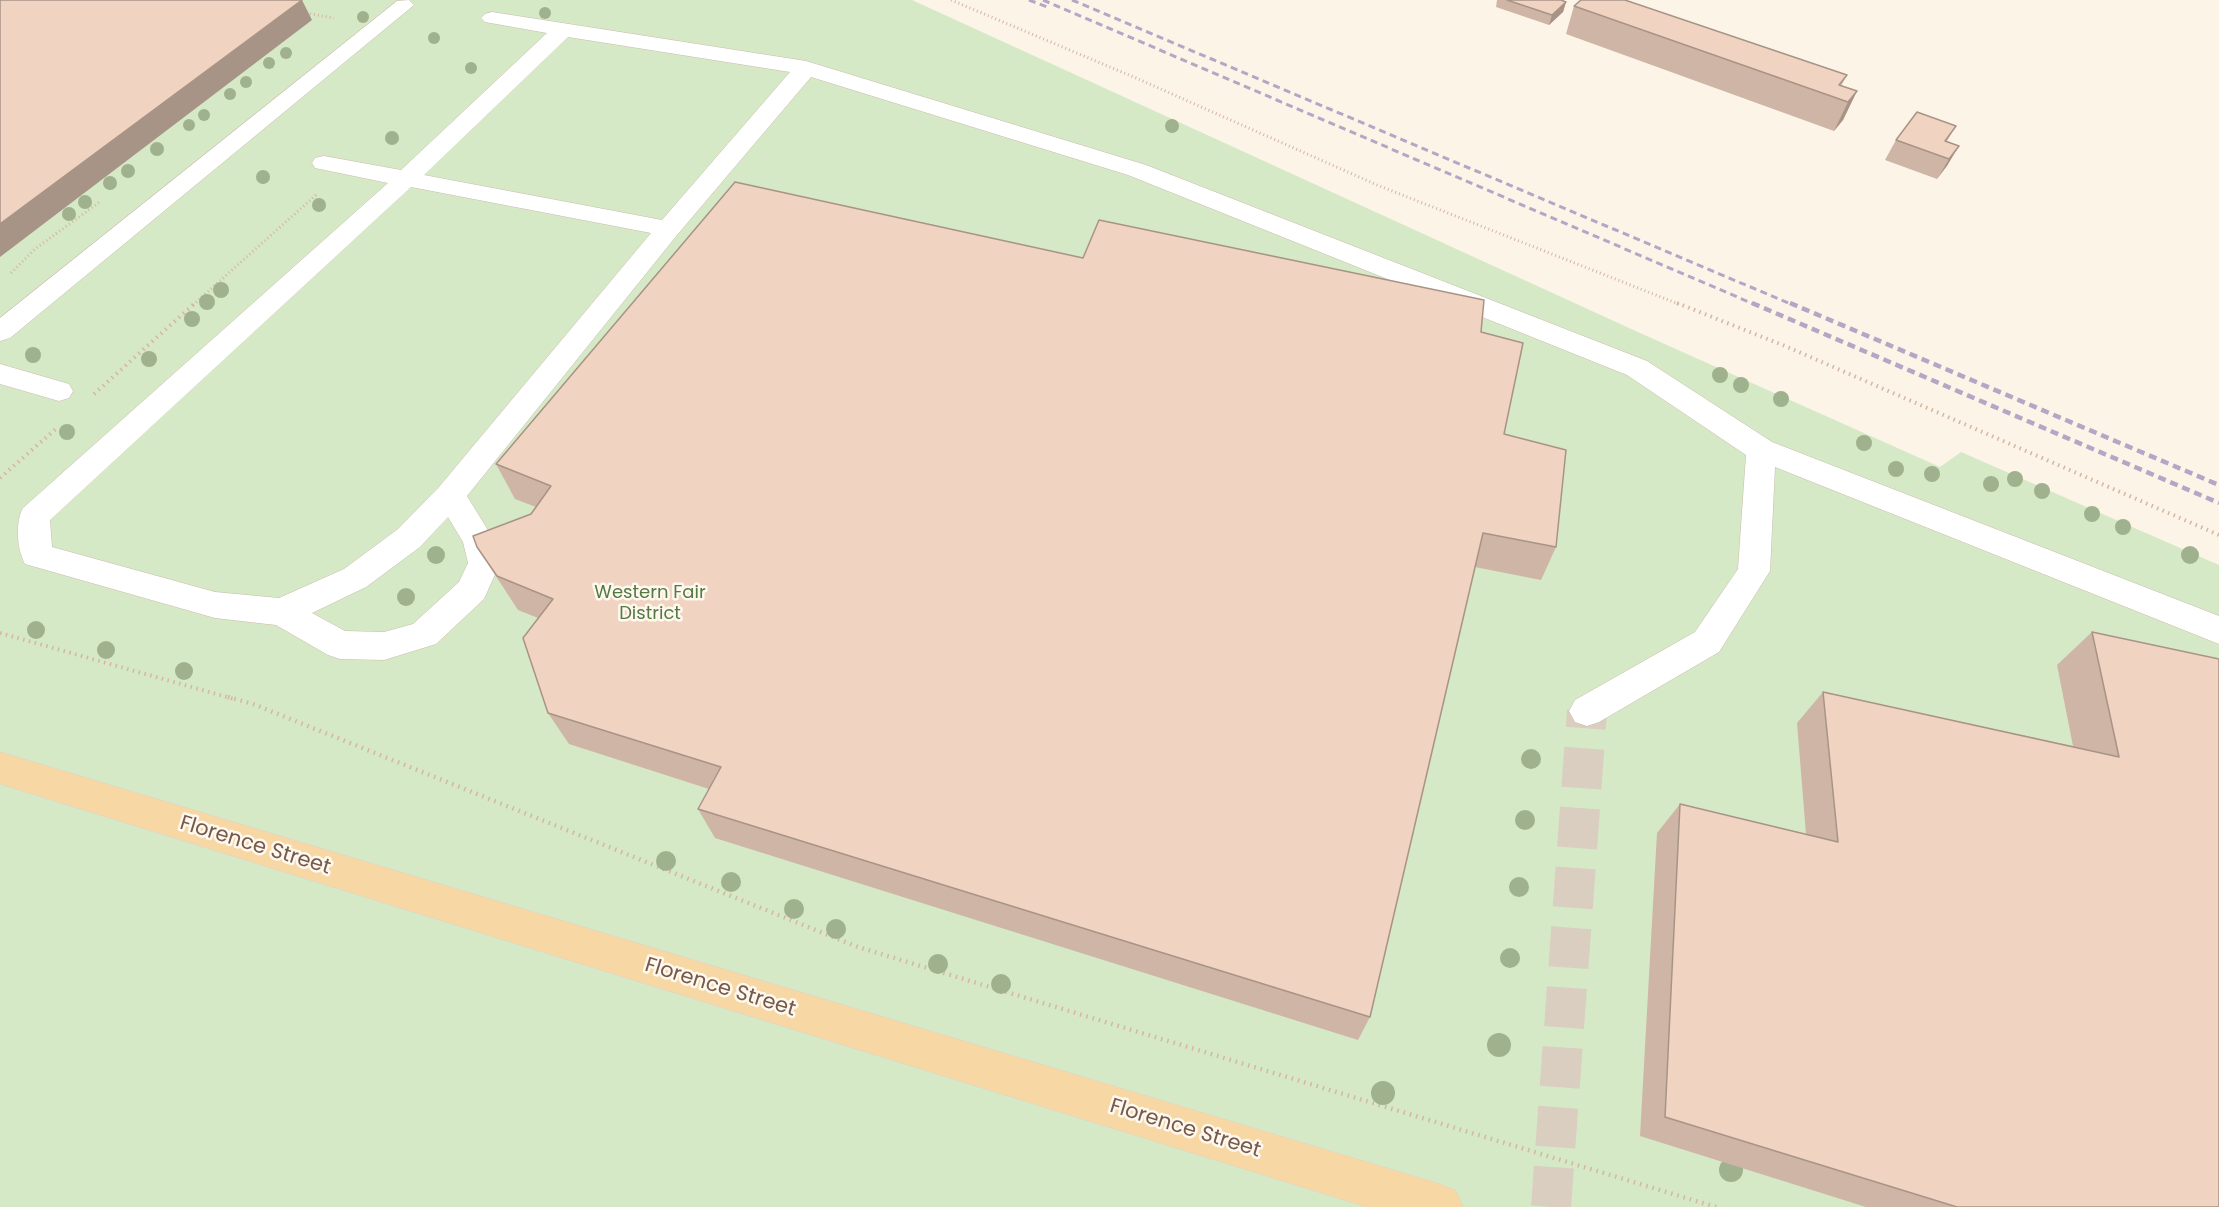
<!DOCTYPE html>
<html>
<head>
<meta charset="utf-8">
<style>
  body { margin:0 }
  canvas { display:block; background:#fcf4e7 }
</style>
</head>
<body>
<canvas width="2219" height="1207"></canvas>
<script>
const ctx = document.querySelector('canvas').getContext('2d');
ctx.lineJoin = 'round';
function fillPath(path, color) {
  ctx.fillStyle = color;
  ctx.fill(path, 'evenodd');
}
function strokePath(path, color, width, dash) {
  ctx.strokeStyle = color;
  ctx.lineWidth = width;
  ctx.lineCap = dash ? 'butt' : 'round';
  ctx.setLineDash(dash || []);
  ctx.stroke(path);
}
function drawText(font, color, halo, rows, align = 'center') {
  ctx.font = font + ' Poppins,sans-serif';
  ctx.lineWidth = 5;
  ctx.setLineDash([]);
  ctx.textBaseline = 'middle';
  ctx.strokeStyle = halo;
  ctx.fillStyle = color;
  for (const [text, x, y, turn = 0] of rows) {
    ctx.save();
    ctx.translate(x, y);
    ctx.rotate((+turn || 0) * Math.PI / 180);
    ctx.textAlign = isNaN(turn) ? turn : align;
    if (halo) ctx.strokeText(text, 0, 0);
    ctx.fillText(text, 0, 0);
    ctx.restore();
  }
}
const green = new Path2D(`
  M 0,0 L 912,0 L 1640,333 L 1940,467 L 1961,452 L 2219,565 L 2219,1207 L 0,1207 Z`);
const minorTunnel = new Path2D(`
  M 1551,1207 L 1587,711`);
const pathFar2 = new Path2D(`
  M 951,0 L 1136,78 L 1377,185 L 1681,305
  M 306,13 L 334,18
  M 11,273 L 35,249 L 101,201
  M 193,305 L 317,194`);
const pathFar1 = new Path2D(`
  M 1677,303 L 1785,346 L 2219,535
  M 94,394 L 195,303
  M 0,478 L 58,427
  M 0,633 L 234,699`);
const path = new Path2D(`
  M 228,697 L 253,704 L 858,947 L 1716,1207`);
const minor = new Path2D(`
  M 397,1 L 409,0 L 414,5 L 10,338 L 0,341 L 0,318 Z
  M 492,12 L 806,61 L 1146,165 L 1647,361 L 1772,442 L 2219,616 L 2219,644 L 1775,467 L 1770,571 L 1719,652 L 1599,722 L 1587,726 L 1575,722 L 1569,711 L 1575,700 L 1695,632 L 1738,569 L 1746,455 L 1627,375 L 1128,175 L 811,77 L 677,235 L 467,496 L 494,540 L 500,563 L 484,599 L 436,644 L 384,660 L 340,659 L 328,655 L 276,625 L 215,618 L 25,564 C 17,549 15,522 23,508 L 388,183 L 315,168 L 312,163 L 315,158 L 324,156 L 401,170 L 547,33 L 485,22 L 481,18 L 485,14 ZM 568,37 L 790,72 L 662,220 L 424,175 ZM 411,187 L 651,233 L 439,487 L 398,529 L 344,569 L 279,598 L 215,592 L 52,547 L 50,520 ZM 448,517 L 463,542 L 468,563 L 459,582 L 413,624 L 384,632 L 345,631 L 312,613 L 366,587 L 420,547 Z
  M 0,364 L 69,384 L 73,391 L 69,398 L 59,401 L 0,384 Z`);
const major = new Path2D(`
  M 0,752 L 1440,1184 L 1456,1191 L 1463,1207 L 1367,1207 L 0,784 Z`);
const railFar1 = new Path2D(`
  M 1029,0 L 1050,8
  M 1043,0 L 1756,305
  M 1072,0 L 1793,305`);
const rail = new Path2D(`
  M 1752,303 L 2219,503
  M 1790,303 L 2219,485`);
const trees = [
  [545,13,6],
  [363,17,6],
  [434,38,6],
  [286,53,6],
  [269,63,6],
  [471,68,6],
  [246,82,6],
  [230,94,6],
  [204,115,6],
  [189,125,6],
  [1172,126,7],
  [392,138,7],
  [157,149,7],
  [128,171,7],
  [263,177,7],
  [110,183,7],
  [85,202,7],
  [319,205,7],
  [69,214,7],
  [221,290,8],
  [207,302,8],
  [192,319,8],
  [33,355,8],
  [149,359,8],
  [1720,375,8],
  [1741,385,8],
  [1781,399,8],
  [67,432,8],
  [1864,443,8],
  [1896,469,8],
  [1932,474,8],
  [2015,479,8],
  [1991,484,8],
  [2042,491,8],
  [2092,514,8],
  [2123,527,8],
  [436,555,9],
  [2190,555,9],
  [406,597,9],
  [36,630,9],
  [106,650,9],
  [184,671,9],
  [1531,759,10],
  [1525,820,10],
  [666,861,10],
  [731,882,10],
  [1519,887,10],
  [794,909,10],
  [836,929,10],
  [1510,958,10],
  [938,964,10],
  [1001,984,10],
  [1499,1045,12],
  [1383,1093,12],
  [1731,1170,12]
];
const wall = new Path2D(`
  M 1497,0 L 1561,0 L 1566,2 L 1563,12 L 1549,25 L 1496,7 Z
  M 1574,6 L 1847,75 L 1841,86 L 1857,91 L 1843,120 L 1834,131 L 1566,34 Z
  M 1956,126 L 1947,141 L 1959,146 L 1937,179 L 1885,160 L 1896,140 Z
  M 1083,258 L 1481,332 L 1504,434 L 1556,547 L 1541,580 L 1475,567 L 1370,1017 L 1358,1040 L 715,838 L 698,809 L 709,789 L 569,744 L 548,713 L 538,618 L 518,610 L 477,547 L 531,514 L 536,507 L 515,499 L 496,464 Z
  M 2092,632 L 2219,1207 L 1866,1207 L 1640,1136 L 1657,833 L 1680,804 L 1806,834 L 1797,723 L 1823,692 L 2073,746 L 2057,665 Z`);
const shadedWall = new Path2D(`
  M 302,0 L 312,20 L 0,257 L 0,224 Z
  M 1566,2 L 1563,12 L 1549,25 L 1552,15 Z
  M 1857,91 L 1843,120 L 1834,131 L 1848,102 Z
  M 1959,146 L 1947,166 L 1937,179 L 1949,159 Z`);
const building = new Path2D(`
  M 0,0 L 302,0 L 0,224 Z
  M 1507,0 L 1561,0 L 1566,2 L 1552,15 Z
  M 1581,0 L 1625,0 L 1847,75 L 1839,85 L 1857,91 L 1848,102 L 1574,6 Z
  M 1917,112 L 1956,126 L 1945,141 L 1959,146 L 1949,159 L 1896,140 Z
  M 735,182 L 1083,258 L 1099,220 L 1484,300 L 1481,332 L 1523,343 L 1504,434 L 1566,450 L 1556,547 L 1483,533 L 1370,1017 L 698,809 L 721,767 L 548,713 L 523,638 L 553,599 L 497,576 L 477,547 L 473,536 L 531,514 L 551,486 L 496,464 Z
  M 2092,632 L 2219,659 L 2219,1207 L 1957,1207 L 1665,1117 L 1680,804 L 1838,842 L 1823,692 L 2119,757 Z`);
const parkNames = [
  ["Western Fair",650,593],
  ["District",650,614]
];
const nearStreetnames = [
  ["Florence Street",255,846,17],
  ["Florence Street",720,988,17],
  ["Florence Street",1185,1129,17]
];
fillPath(green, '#d5e9c6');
strokePath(minorTunnel, '#dacec0', 40, [40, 20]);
strokePath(minor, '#cdbbae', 1);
strokePath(major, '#dbd4d0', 1);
strokePath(pathFar2, '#d5b6a3', 3, [1, 3]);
strokePath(pathFar1, '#d5b6a3', 4, [1.5, 4.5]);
strokePath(path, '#d5b6a3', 4.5, [1.5, 5]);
fillPath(minor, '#fff');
fillPath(major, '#f7d7a3');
strokePath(railFar1, '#b6a6c5', 3, [7, 4.5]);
strokePath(rail, '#b6a6c5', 4.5, [8, 5]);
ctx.fillStyle = '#a0b18d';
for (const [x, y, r] of trees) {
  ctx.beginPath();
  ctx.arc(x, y, r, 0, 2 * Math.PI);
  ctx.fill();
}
fillPath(wall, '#ceb5a5');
fillPath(shadedWall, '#a89486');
fillPath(building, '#f0d3c0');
strokePath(building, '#a89486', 1.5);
drawText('18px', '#547a44', '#fef8ee', parkNames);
drawText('21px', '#755a4c', '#fef8ee', nearStreetnames);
</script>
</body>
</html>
